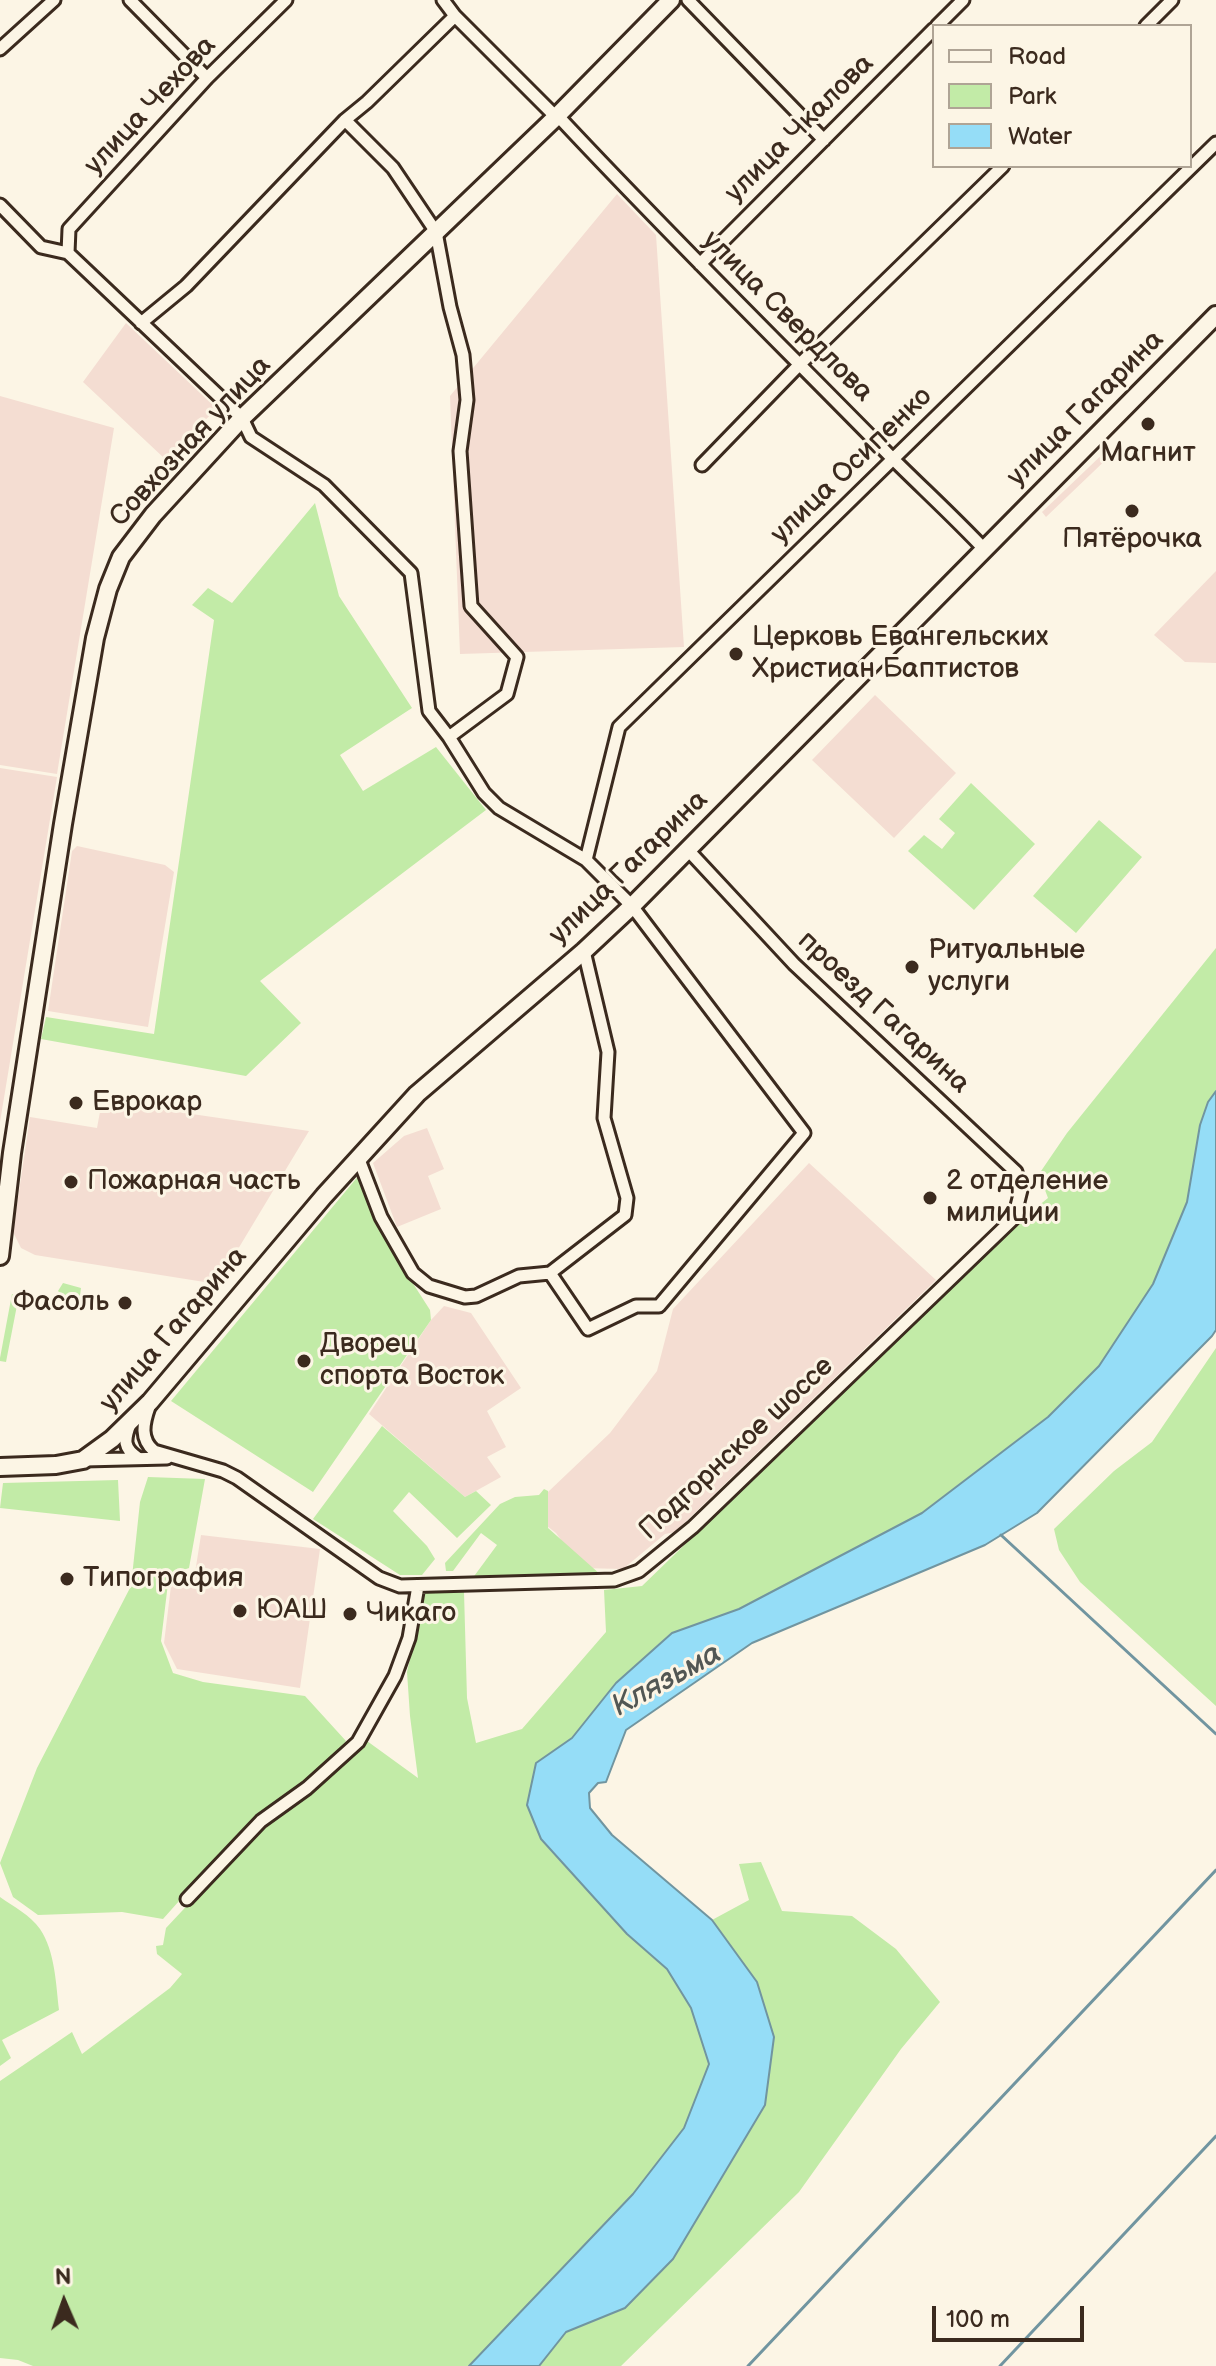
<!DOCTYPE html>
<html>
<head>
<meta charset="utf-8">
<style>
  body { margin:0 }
  #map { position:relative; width:1216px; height:2366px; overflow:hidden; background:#fcf5e5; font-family:"Balsamiq Sans",sans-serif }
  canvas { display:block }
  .legend { position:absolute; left:932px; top:24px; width:260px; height:144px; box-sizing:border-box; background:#fcf5e5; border:2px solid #afa495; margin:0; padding:10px 14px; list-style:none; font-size:24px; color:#3b2a1e }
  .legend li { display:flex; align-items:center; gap:16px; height:40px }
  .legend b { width:40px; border:2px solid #afa495 }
  .north { position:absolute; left:24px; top:2262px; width:80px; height:80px; -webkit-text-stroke:6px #fcf5e5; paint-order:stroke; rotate:358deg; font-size:22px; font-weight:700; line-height:32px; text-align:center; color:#3b2a1e }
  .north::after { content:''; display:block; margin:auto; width:28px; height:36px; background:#3b2a1e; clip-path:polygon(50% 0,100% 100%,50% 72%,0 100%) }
  .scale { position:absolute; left:932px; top:2306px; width:152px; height:36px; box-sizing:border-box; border:4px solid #3b2a1e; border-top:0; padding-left:10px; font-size:24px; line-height:28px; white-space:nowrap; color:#3b2a1e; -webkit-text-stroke:6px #fcf5e5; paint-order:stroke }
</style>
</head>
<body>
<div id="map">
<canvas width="1216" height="2366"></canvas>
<ul class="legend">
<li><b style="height:10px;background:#fcf5e5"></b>Road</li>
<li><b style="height:22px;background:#c2eba7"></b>Park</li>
<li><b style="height:22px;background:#95ddf7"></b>Water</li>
</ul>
<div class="north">N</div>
<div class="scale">100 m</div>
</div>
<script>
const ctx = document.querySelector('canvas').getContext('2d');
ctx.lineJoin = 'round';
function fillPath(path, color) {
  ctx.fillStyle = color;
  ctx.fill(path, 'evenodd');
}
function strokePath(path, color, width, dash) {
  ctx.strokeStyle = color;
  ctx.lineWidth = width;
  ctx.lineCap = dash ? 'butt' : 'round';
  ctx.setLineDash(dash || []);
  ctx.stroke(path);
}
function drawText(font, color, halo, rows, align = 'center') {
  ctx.font = font + ' "Balsamiq Sans",sans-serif';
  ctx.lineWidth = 6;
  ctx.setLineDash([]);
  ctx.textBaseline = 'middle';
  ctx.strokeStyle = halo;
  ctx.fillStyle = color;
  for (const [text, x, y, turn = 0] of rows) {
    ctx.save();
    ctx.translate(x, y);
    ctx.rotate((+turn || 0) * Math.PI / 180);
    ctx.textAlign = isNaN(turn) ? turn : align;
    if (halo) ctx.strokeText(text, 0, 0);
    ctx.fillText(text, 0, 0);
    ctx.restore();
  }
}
const built = new Path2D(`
  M 617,194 L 656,235 L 684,647 L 460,654 L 450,396 Z
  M 126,323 L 217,409 L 164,458 L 83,382 Z
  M 0,396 L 114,428 L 57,774 L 0,765 Z
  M 1110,447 L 1114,452 L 1046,517 L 1042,512 Z
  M 1216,571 L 1216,663 L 1185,662 L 1154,635 Z
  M 875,695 L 956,773 L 894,838 L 812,760 Z
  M 0,768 L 57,777 L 0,1122 Z
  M 77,846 L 165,865 L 174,872 L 148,1027 L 48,1011 L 72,851 Z
  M 102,1101 L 309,1131 L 217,1284 L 35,1255 L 21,1248 L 13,1232 L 30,1117 L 97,1128 Z
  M 427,1128 L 444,1169 L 428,1176 L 441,1209 L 397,1227 L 373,1163 L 404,1136 Z
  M 809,1163 L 936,1280 L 675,1532 L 665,1534 L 623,1569 L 581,1568 L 556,1533 L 528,1511 L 610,1433 L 657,1371 L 673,1309 Z
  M 444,1306 L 471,1313 L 521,1388 L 487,1411 L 506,1447 L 487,1457 L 501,1477 L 465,1497 L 369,1414 L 431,1320 Z
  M 201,1535 L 320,1549 L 300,1688 L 177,1669 L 164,1643 L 172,1578 L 194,1579 Z`);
const green = new Path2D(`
  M 315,503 L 339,596 L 412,708 L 340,755 L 363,791 L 436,747 L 486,810 L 260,981 L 301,1023 L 246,1076 L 41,1039 L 46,1017 L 154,1034 L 214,620 L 192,605 L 208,588 L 232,603 Z
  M 971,783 L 1035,844 L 974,910 L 908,851 L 924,835 L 942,849 L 955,833 L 939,819 Z
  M 1099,820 L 1142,857 L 1076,933 L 1033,896 Z
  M 1216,948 L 1216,1091 L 1208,1102 L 1200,1125 L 1187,1202 L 1153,1284 L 1099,1366 L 1048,1418 L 922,1513 L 739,1609 L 671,1633 L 616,1683 L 572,1738 L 536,1763 L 540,1839 L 627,1934 L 667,1969 L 691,2008 L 709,2064 L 684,2128 L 633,2194 L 469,2366 L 33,2366 L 18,2360 L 0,2358 L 0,2081 L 72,2032 L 82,2054 L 170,1988 L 182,1974 L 157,1954 L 156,1946 L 163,1945 L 166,1928 L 257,1831 L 310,1792 L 367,1741 L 418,1778 L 410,1716 L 407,1672 L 425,1593 L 464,1592 L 467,1698 L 476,1743 L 522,1729 L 606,1632 L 604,1590 L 642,1586 L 1017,1223 L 1048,1198 L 1039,1174 L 1067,1133 Z
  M 360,1174 L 389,1246 L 430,1310 L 431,1320 L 313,1492 L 171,1401 Z
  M 63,1283 L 81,1288 L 80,1296 L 76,1299 L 62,1295 L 58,1291 Z
  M 12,1294 L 19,1295 L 6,1362 L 0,1361 L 0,1358 Z
  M 1216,1348 L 1216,1706 L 1080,1582 L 1059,1550 L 1054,1529 L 1114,1471 L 1152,1442 Z
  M 382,1426 L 465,1497 L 476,1491 L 491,1505 L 457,1538 L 409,1492 L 393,1511 L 427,1546 L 435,1559 L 422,1575 L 400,1575 L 313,1519 Z
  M 148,1477 L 205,1479 L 189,1568 L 169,1575 L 161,1641 L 173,1673 L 203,1682 L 305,1696 L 346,1741 L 336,1755 L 301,1786 L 253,1818 L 163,1919 L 122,1912 L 38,1915 L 13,1897 L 0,1863 L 37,1768 L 131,1586 L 140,1502 Z
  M 118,1480 L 120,1521 L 0,1508 L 3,1483 Z
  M 544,1489 L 548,1491 L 548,1528 L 601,1575 L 472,1579 L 497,1545 L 481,1533 L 453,1571 L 446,1571 L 445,1563 L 500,1504 L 515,1497 L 539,1495 Z
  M 761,1862 L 782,1911 L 852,1916 L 896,1949 L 940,2002 L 901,2049 L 799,2192 L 621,2366 L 539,2366 L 566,2332 L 625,2308 L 757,1982 L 712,1920 L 749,1900 L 739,1864 Z
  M 0,1897 C 14,1907 30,1915 40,1929 C 55,1951 56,1984 59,2010 L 2,2040 L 11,2058 L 0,2066 Z`);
const water = new Path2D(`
  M 1216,1091 L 1216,1330 L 1212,1336 L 1037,1513 L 985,1545 L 752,1643 L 626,1730 L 606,1782 L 598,1783 L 589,1793 L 590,1808 L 612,1835 L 712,1920 L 757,1982 L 774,2037 L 765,2105 L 673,2259 L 625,2308 L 566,2332 L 539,2366 L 469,2366 L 633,2194 L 684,2128 L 709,2064 L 691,2008 L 667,1969 L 627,1934 L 541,1839 L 527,1805 L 536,1763 L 572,1738 L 616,1683 L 672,1633 L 739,1609 L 922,1513 L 1048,1417 L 1099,1366 L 1153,1284 L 1187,1202 L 1200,1125 L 1208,1102 Z`);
const stream = new Path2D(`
  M 1001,1535 L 1216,1734
  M 748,2366 L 1216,1870
  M 1000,2366 L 1216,2136`);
const street = new Path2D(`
  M 130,0 L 207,78
  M 443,0 L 455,16 L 556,117
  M 688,0 L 824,140
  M 937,26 L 963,0
  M 1146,26 L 1172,0
  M 0,49 L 54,0
  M 557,115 C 665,231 778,342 889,455 C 921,487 954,517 985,550
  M 345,120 L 393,168 L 436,232 L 450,307 L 463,355 L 467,400 L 460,451 L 471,606 L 517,657 L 507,694 L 449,737
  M 0,205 L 41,247 L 68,253 L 242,418 L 251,437 L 324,485 L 411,573 L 429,711 L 449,737 L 484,793 L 499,808 L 586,860 L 632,906 L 804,1133 L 659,1306 L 636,1306 L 588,1329 L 550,1273
  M 68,253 L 69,229 L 207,78 L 286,0
  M 700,264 L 934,29
  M 141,323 L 186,286 L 345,120 L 367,102 L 455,16
  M 702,465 L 800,364 L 1003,166
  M 586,860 L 619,727 L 1216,143
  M 358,1157 L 381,1217 L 413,1273 L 429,1286 L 465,1297 L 476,1296 L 519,1276 L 550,1273 L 625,1215 L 627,1198 L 604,1118 L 608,1052 L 584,951
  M 149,1407 C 143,1424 140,1439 154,1451 L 223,1471 L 237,1478 L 379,1578 L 400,1586 L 614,1580 L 639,1571 L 693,1527 L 1014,1218 L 1021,1190 L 1016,1172 L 794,964 L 688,850
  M 130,1424 C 124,1440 123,1448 138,1458
  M 84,1460 L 167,1458
  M 187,1899 L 261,1821 L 307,1788 L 358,1742 L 395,1676 L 409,1638 L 418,1586`);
const secondary = new Path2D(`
  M 0,1256 L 12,1153 L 63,824 L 95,638 L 108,589 L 121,557 L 153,515 L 242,418 L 556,117 L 671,0
  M 0,1467 L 56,1465 L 83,1460 L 112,1439 L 150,1402 L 324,1196 L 417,1094 L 584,951 L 632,906 L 1216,315`);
const markers = [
  [1148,424,8,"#3b2a1e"],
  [1132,511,8,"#3b2a1e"],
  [736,654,8,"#3b2a1e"],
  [912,967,8,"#3b2a1e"],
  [76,1103,8,"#3b2a1e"],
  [71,1182,8,"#3b2a1e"],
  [930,1198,8,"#3b2a1e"],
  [125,1303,8,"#3b2a1e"],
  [304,1361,8,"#3b2a1e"],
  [67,1579,8,"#3b2a1e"],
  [240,1611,8,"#3b2a1e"],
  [350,1614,8,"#3b2a1e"]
];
const streetNames = [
  ["улица Чехова",151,106,-47],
  ["улица Чкалова",800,129,-45],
  ["улица Свердлова",787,317,45],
  ["улица Гагарина",1086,409,-45],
  ["Совхозная улица",191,442,-47],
  ["улица Осипенко",852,466,-44],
  ["улица Гагарина",629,868,-44],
  ["проезд Гагарина",883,1013,43],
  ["улица Гагарина",174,1330,-49],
  ["Подгорнское шоссе",737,1449,-43]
];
const poiNames = [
  ["Магнит",1148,454,"center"],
  ["Пятёрочка",1132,540,"center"],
  ["Церковь Евангельских",752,638],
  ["Христиан Баптистов",752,670],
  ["Ритуальные",928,951],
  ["услуги",928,983],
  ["Еврокар",92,1103],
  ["Пожарная часть",87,1182],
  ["2 отделение",946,1182],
  ["милиции",946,1214],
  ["Фасоль",109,1303,"right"],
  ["Дворец",320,1345],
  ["спорта Восток",320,1377],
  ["Типография",83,1579],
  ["ЮАШ",256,1611],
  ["Чикаго",366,1614]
];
const waterNames = [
  ["Клязьма",667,1681,-29]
];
fillPath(built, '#f4ddd2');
fillPath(green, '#c2eba7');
fillPath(water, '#95ddf7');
strokePath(water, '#7195a0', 2);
strokePath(stream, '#7195a0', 3);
strokePath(street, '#3b2a1e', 17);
strokePath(secondary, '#3b2a1e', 22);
strokePath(street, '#fcf5e5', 11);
strokePath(secondary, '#fcf5e5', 16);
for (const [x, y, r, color] of markers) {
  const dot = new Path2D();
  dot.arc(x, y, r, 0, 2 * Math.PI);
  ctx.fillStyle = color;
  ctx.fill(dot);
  strokePath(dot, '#fcf5e5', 3);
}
drawText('28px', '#3b2a1e', '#fcf5e5', streetNames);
drawText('28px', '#3b2a1e', '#fcf5e5', poiNames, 'left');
drawText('italic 30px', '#525754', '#fcf5e5', waterNames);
</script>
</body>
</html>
